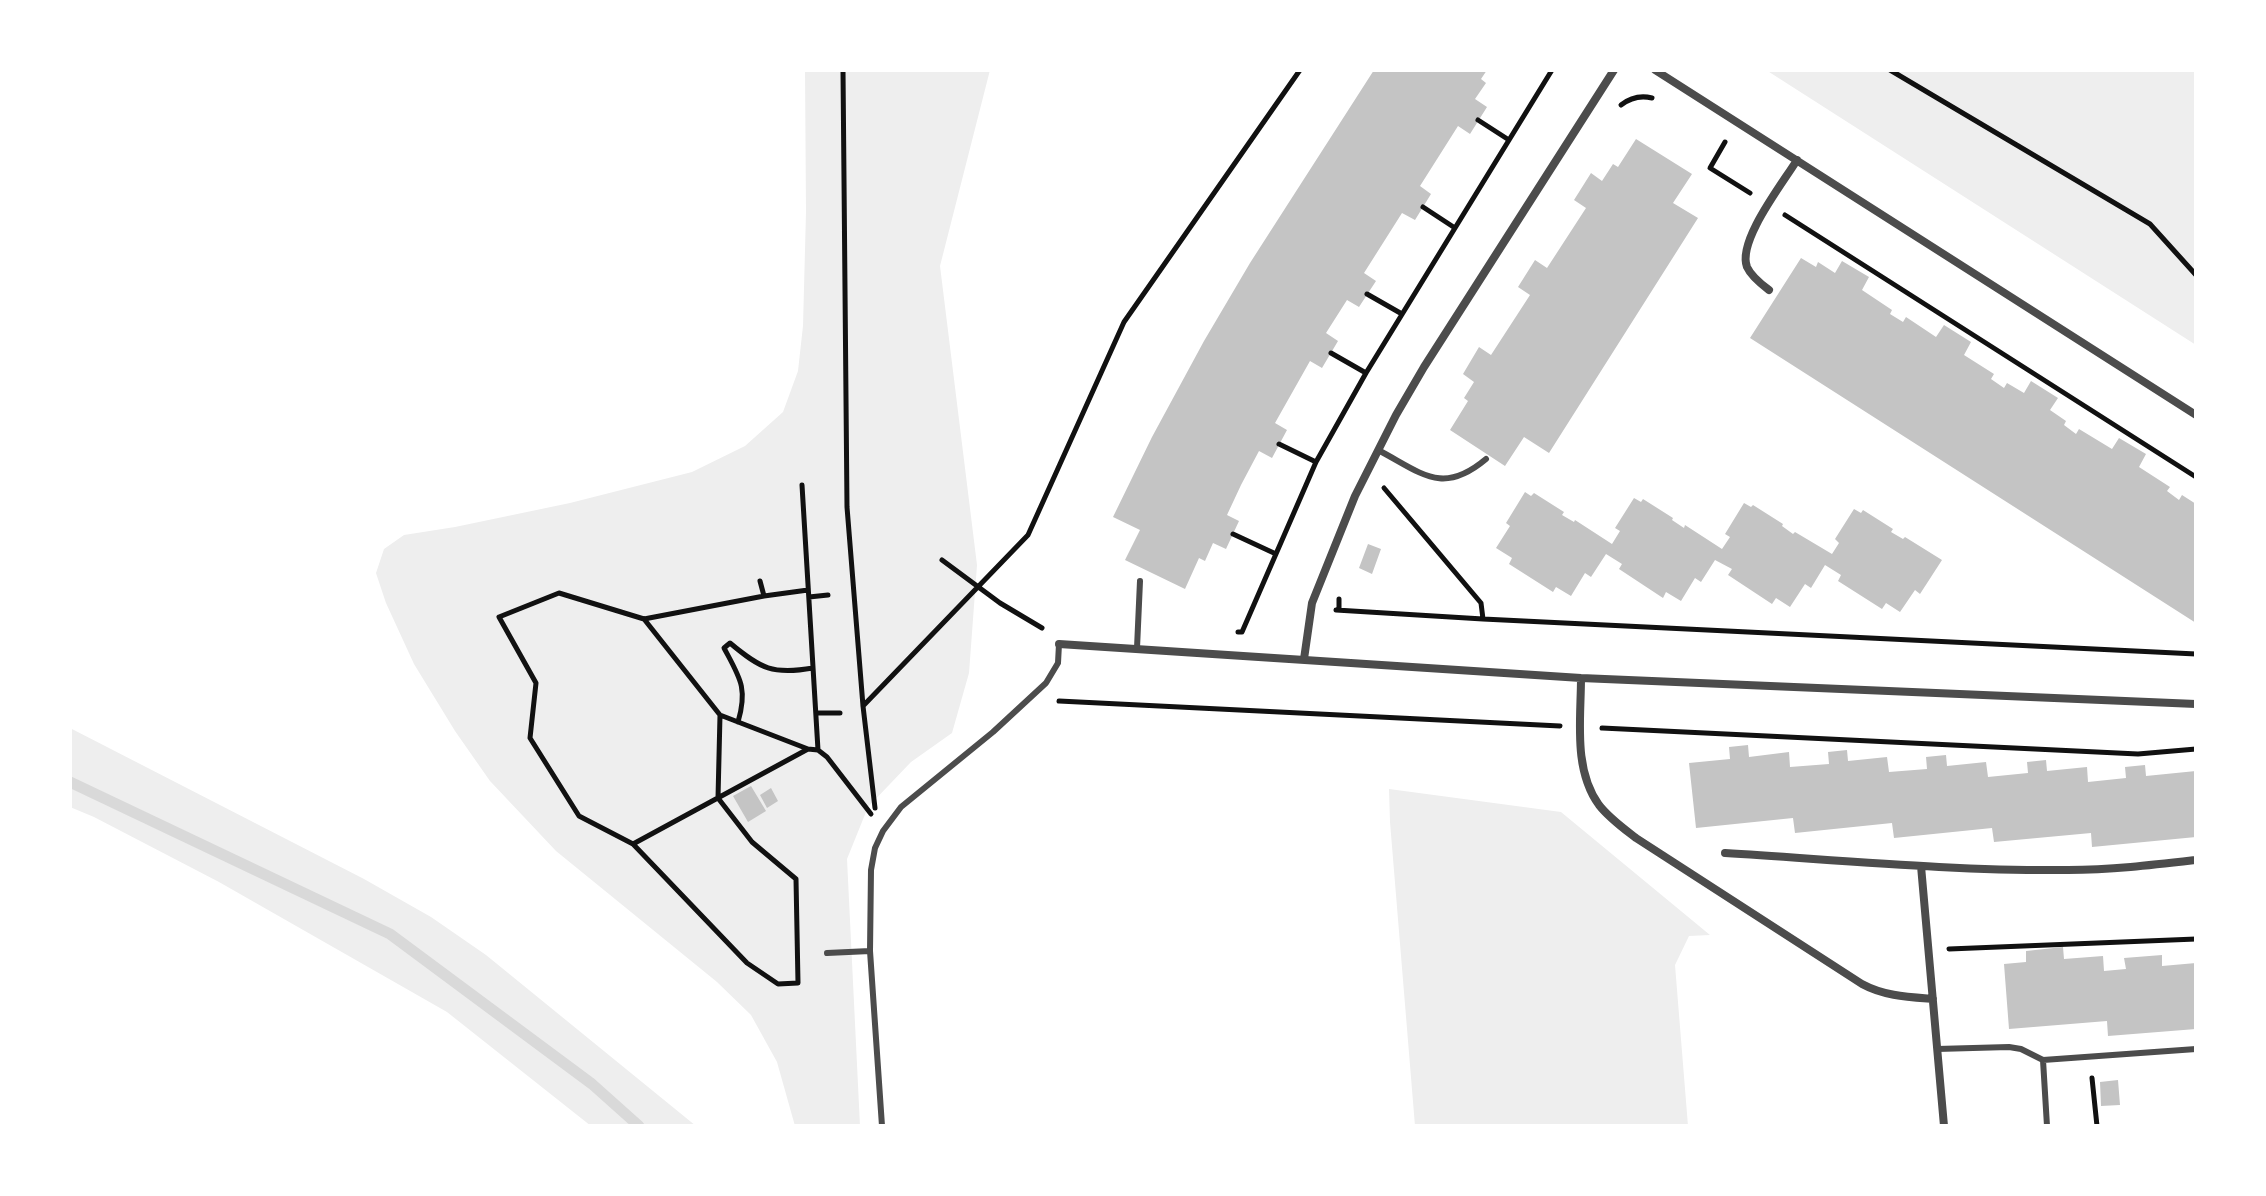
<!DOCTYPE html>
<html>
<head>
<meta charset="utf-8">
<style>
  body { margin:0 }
  #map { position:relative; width:2266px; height:1196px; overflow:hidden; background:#fff; font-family:"Asap Condensed",sans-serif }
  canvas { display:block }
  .frame { position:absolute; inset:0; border:72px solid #fff; pointer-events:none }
</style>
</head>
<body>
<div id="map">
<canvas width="2266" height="1196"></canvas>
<div class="frame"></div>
</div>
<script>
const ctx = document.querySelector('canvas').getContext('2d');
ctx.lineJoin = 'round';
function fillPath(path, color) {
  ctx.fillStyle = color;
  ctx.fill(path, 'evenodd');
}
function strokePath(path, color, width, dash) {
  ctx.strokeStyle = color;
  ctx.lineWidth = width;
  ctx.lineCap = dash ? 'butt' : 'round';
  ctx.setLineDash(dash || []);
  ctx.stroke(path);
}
const green = new Path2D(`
  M 805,70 L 990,70 L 940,266 L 977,565 L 969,673 L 952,733 L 911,762 L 868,807 L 847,859 L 860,1126 L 795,1126 L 777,1062 L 751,1015 L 717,982 L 556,851 L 490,781 L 455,731 L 414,664 L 386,603 L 376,573 L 384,549 L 404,535 L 455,527 L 570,503 L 692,472 L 745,446 L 783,412 L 798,371 L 803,326 L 806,212 Z
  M 1766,70 L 2196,70 L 2196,345 Z
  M 70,728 L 364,879 L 431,917 L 486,955 L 696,1126 L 591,1126 L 447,1012 L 219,882 L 94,817 L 70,807 Z
  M 1389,789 L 1561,812 L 1710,935 L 1689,936 L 1675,965 L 1688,1126 L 1415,1126 L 1390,822 Z`);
const stream = new Path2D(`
  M 70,782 L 390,934 L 592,1084 L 639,1126`);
const building = new Path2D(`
  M 1374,70 L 1487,70 L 1481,79 L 1486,83 L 1475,99 L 1487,107 L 1470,134 L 1458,126 L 1420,186 L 1431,194 L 1415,220 L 1402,213 L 1364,273 L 1376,281 L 1359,307 L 1347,300 L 1326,333 L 1338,341 L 1322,368 L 1310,361 L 1275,423 L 1287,430 L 1272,458 L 1259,451 L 1241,485 L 1227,515 L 1239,521 L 1226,549 L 1213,543 L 1205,561 L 1199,558 L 1185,589 L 1125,560 L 1140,530 L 1113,517 L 1152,437 L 1204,341 L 1250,263 Z
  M 1636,139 L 1692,174 L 1673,203 L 1698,218 L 1549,453 L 1524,437 L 1505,466 L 1450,430 L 1468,401 L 1464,398 L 1474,382 L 1463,374 L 1479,347 L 1491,355 L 1530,295 L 1518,287 L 1535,260 L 1547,268 L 1586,208 L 1574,200 L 1591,173 L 1602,181 L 1613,164 L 1618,167 Z
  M 1801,258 L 1816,267 L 1818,262 L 1835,273 L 1842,261 L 1869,277 L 1862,290 L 1892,310 L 1890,314 L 1903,322 L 1906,317 L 1936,337 L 1944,325 L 1971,342 L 1964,355 L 1994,374 L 1991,379 L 2004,388 L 2007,383 L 2024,393 L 2031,381 L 2058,398 L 2050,410 L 2066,421 L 2064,425 L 2076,434 L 2079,429 L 2112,449 L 2119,438 L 2146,454 L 2139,467 L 2170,487 L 2167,491 L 2179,500 L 2182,495 L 2196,504 L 2196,623 L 1750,338 Z
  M 1525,492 L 1531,496 L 1534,493 L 1564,512 L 1562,515 L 1574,522 L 1575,520 L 1612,544 L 1620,531 L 1615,528 L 1634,498 L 1641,502 L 1643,499 L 1673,518 L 1672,520 L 1684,528 L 1685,525 L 1722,549 L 1730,537 L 1725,534 L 1744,503 L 1751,507 L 1753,505 L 1783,524 L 1782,526 L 1793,534 L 1795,532 L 1832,554 L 1839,543 L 1835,539 L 1854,509 L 1861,513 L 1863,510 L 1893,529 L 1891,532 L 1903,539 L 1905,537 L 1942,560 L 1920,594 L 1915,590 L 1900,612 L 1886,603 L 1882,609 L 1838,581 L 1841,575 L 1825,565 L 1811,588 L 1805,584 L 1790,607 L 1776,598 L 1772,604 L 1728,575 L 1732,569 L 1715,560 L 1701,582 L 1695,578 L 1681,601 L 1666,592 L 1663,598 L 1619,569 L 1622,564 L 1606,554 L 1591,577 L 1585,573 L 1571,596 L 1556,587 L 1553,592 L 1509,564 L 1512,558 L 1496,548 L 1510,526 L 1506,523 Z
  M 1368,544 L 1381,549 L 1372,574 L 1359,568 Z
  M 1748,745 L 1749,757 L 1789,752 L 1790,767 L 1829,764 L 1828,752 L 1847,750 L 1848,761 L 1887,757 L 1889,772 L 1927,769 L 1926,757 L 1946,755 L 1947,766 L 1986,762 L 1988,777 L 2028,773 L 2027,762 L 2046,760 L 2047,771 L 2087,767 L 2088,782 L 2126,778 L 2125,767 L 2145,765 L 2146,776 L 2196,771 L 2196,837 L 2092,847 L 2091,833 L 1994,842 L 1992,828 L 1894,838 L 1892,823 L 1795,833 L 1793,818 L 1696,828 L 1689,763 L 1730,759 L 1729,747 Z
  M 751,786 L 766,811 L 748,822 L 733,796 Z
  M 771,788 L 778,801 L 767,808 L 760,795 Z
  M 2063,947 L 2064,959 L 2103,956 L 2104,971 L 2126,969 L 2124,958 L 2162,955 L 2162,966 L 2196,963 L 2196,1029 L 2108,1036 L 2107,1021 L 2009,1029 L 2004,964 L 2026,962 L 2026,951 Z
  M 2118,1080 L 2120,1105 L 2101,1106 L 2100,1082 Z`);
const path = new Path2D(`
  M 843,70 L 847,507 L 863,706 L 875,808
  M 1890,70 L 2150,224 L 2196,275
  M 1621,105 C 1630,98 1640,95 1652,98
  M 1478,120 L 1509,140
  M 1725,142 L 1710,168 L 1750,193
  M 1423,207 L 1455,228
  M 1785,215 L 2196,477
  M 1367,294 L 1402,314
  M 1331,353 L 1366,373
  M 1279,444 L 1316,462
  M 802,485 L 818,750
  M 1384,488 L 1481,603 L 1483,619
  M 1233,534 L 1276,554
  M 942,560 L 1000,603 L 1042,628
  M 760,581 L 764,596
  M 809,597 L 828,595
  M 1336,610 L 1483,619 L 2196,654
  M 1339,610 L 1339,599
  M 644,619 L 720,715 L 718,798 L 752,842 L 796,879 L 798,983 L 778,984 L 747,963 L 633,844 L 579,816 L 530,738 L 536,683 L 499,617 L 559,593 L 644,619 L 764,596 L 808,590
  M 1238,632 L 1242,632 L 1316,462 L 1366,373 L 1552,70
  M 1059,701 L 1560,726
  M 863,706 L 1028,535 L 1124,322 L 1300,70
  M 816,713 L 840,713
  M 720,715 L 808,749 L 818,750 L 827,757 L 871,814
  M 738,722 C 748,688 740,678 724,648 L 730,643 C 761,669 773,675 813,668
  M 1602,728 L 2138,754 L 2196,749
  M 633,844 L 808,749
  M 1949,949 L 2196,939
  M 2092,1078 L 2097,1126`);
const service = new Path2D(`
  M 1378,450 C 1422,473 1442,496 1486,459
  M 1137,648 L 1140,581
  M 827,953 L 870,951
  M 1937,1049 L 2009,1047 L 2021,1049 L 2043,1060 L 2196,1049
  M 2043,1060 L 2047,1126
  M 882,1126 L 870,951 L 871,870 L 875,848 L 883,831 L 901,807 L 993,732 L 1046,683 L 1058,663 L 1059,644`);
const minor = new Path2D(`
  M 1655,70 L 2196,415
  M 1769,290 C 1761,284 1751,276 1747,267 C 1737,241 1783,183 1797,160
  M 1059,644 L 1581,678 L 2196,704
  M 1304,659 L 1312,603 L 1355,496 L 1396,415 L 1424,367 L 1614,70
  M 1581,678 C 1581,719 1573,769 1599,805 C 1609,818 1623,828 1636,838 L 1862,984 C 1884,996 1908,997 1933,999
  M 1725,853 C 1839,860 1954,871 2068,870 C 2111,870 2153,865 2196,860
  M 1921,866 L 1944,1126`);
fillPath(green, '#eee');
strokePath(stream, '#d9d9d9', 11);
fillPath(building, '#c4c4c4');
strokePath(path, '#111', 5);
strokePath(service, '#4c4c4c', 6);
strokePath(minor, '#4c4c4c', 8);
</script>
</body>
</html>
